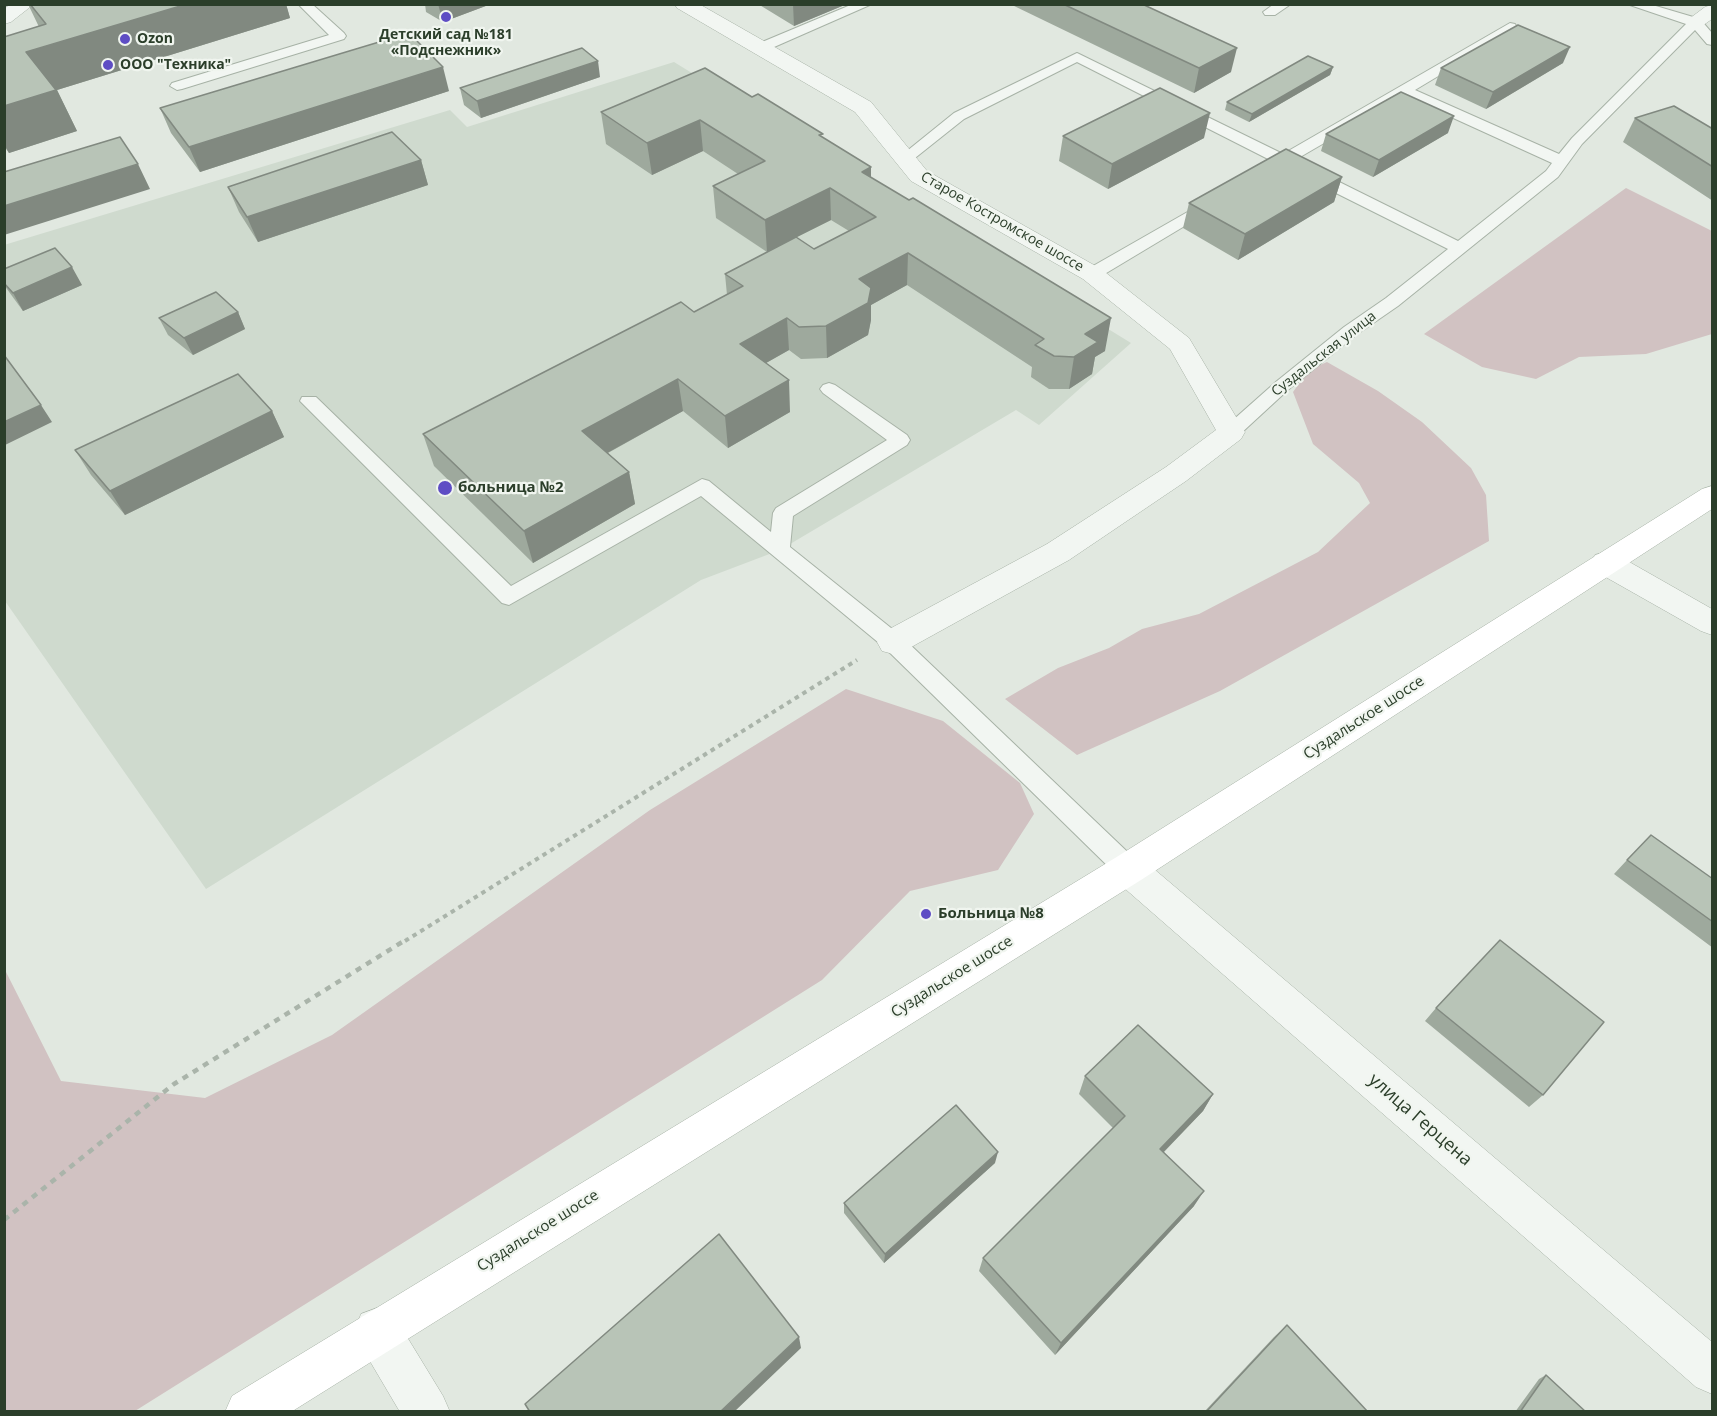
<!DOCTYPE html>
<html>
<head>
<meta charset="utf-8">
<style>
  body { margin:0 }
  #map { position:relative; width:1717px; height:1416px; overflow:hidden; background:#e1e8e0; font-family:"Open Sans",sans-serif }
  canvas { display:block }
  .frame { position:absolute; inset:0; border:6px solid #2b3e2a; pointer-events:none }
</style>
</head>
<body>
<div id="map">
<canvas width="1717" height="1416"></canvas>
<div class="frame"></div>
</div>
<script>
const ctx = document.querySelector('canvas').getContext('2d');
ctx.lineJoin = 'round';
function fillPath(path, color) {
  ctx.fillStyle = color;
  ctx.fill(path, 'evenodd');
}
function strokePath(path, color, width, dash) {
  ctx.strokeStyle = color;
  ctx.lineWidth = width;
  ctx.lineCap = dash ? 'butt' : 'round';
  ctx.setLineDash(dash || []);
  ctx.stroke(path);
}
function drawText(font, color, halo, rows, align = 'center') {
  ctx.font = font + ' "Open Sans",sans-serif';
  ctx.lineWidth = 4.5;
  ctx.setLineDash([]);
  ctx.textBaseline = 'middle';
  ctx.strokeStyle = halo;
  ctx.fillStyle = color;
  for (const [text, x, y, turn = 0] of rows) {
    ctx.save();
    ctx.translate(x, y);
    ctx.rotate((+turn || 0) * Math.PI / 180);
    ctx.textAlign = isNaN(turn) ? turn : align;
    if (halo) ctx.strokeText(text, 0, 0);
    ctx.fillText(text, 0, 0);
    ctx.restore();
  }
}
const built = new Path2D(`
  M 674,62 L 1131,343 L 1039,425 L 1016,410 L 780,550 L 701,580 L 206,889 L 5,601 L 4,245 L 450,110 L 467,127 Z`);
const green = new Path2D(`
  M 1626,188 L 1712,231 L 1712,334 L 1646,354 L 1579,357 L 1536,379 L 1482,367 L 1424,334 Z
  M 1327,362 L 1378,391 L 1422,422 L 1471,468 L 1486,495 L 1489,541 L 1220,691 L 1077,755 L 1005,699 L 1058,668 L 1109,648 L 1142,629 L 1199,614 L 1318,552 L 1370,503 L 1359,483 L 1313,444 L 1293,392 L 1309,370 Z
  M 846,689 L 943,721 L 1020,783 L 1034,814 L 998,870 L 910,891 L 822,980 L 135,1411 L 5,1411 L 5,970 L 61,1081 L 205,1098 L 332,1035 L 650,810 Z`);
const pathFar1 = new Path2D(`
  M 405,941 L 857,660`);
const path = new Path2D(`
  M 4,1220 L 174,1084 L 407,939`);
const service = new Path2D(`
  M 298,4 L 312,4 L 344,33 L 346,36 L 344,39 L 182,89 L 177,90 L 170,86 L 172,83 L 329,35 Z
  M 853,4 L 872,4 L 765,51 L 760,52 L 753,48 L 755,45 Z
  M 1274,4 L 1291,4 L 1275,15 L 1265,15 L 1263,12 Z
  M 1627,4 L 1649,4 L 1700,19 L 1712,33 L 1712,45 L 1707,44 L 1695,30 L 1582,144 L 1558,177 L 1398,306 L 1356,335 L 1289,389 L 1238,436 L 1231,438 L 1224,436 L 1222,432 L 1224,428 L 1277,381 L 1344,327 L 1386,298 L 1448,249 L 1284,167 L 1274,171 L 1269,169 L 1266,166 L 1272,161 L 1077,62 L 964,119 L 910,162 L 905,164 L 897,159 L 954,113 L 1077,53 L 1283,154 L 1510,23 L 1515,24 L 1517,27 L 1515,30 L 1415,90 L 1559,154 L 1572,138 L 1686,24 ZM 1405,96 L 1552,163 L 1546,171 L 1458,241 L 1295,160 Z
  M 1212,198 L 1220,203 L 1218,206 L 1098,278 L 1086,278 L 1084,274 L 1086,270 Z
  M 829,383 L 835,385 L 907,435 L 910,440 L 907,445 L 793,516 L 790,547 L 901,636 L 1137,861 L 1140,869 L 1137,877 L 1128,880 L 1119,877 L 885,648 L 701,496 L 509,605 L 502,603 L 300,401 L 302,397 L 316,397 L 511,586 L 702,479 L 709,481 L 771,532 L 773,513 L 776,508 L 887,440 L 823,393 L 820,389 L 823,385 Z`);
const minor = new Path2D(`
  M 675,4 L 699,4 L 871,102 L 927,171 L 1101,269 L 1189,338 L 1245,432 L 1241,439 L 1186,481 L 1069,560 L 904,651 L 893,654 L 882,651 L 877,642 L 882,633 L 1047,544 L 1166,467 L 1216,430 L 1170,349 L 1083,279 L 911,181 L 855,112 L 677,8 Z
  M 1712,5 L 1712,19 L 1702,26 L 1688,26 L 1685,22 L 1705,7 Z
  M 1606,552 L 1617,555 L 1712,609 L 1712,635 L 1701,631 L 1595,571 L 1591,563 L 1595,555 Z
  M 1128,853 L 1141,858 L 1712,1342 L 1712,1394 L 1696,1387 L 1115,880 L 1110,869 L 1115,858 Z
  M 377,1308 L 393,1314 L 443,1396 L 450,1412 L 400,1412 L 361,1346 L 355,1330 L 361,1314 Z`);
const tertiary = new Path2D(`
  M 11,4 L 34,4 L 11,22 L 4,24 L 4,9 Z`);
const secondary = new Path2D(`
  M 1712,486 L 1712,509 L 1141,880 L 291,1412 L 225,1412 L 232,1396 L 1115,858 L 1702,489 Z`);
const wall = new Path2D(`
  M 28,4 L 286,4 L 290,18 L 57,90 L 77,131 L 9,153 L 4,146 L 4,37 L 39,27 Z
  M 425,4 L 491,4 L 443,22 L 426,12 Z
  M 758,4 L 847,4 L 794,26 Z
  M 1010,4 L 1142,4 L 1231,72 L 1194,93 Z
  M 1563,63 L 1486,109 L 1435,85 L 1441,68 Z
  M 1333,67 L 1330,75 L 1249,122 L 1225,110 L 1227,102 Z
  M 600,77 L 481,118 L 464,105 L 460,88 Z
  M 449,91 L 200,172 L 171,133 L 160,108 Z
  M 752,97 L 823,138 L 871,177 L 1105,351 L 1095,357 L 1092,374 L 1069,389 L 1049,389 L 1031,377 L 1032,367 L 907,285 L 871,305 L 871,320 L 868,335 L 827,358 L 801,359 L 789,350 L 766,363 L 790,412 L 728,448 L 683,411 L 608,453 L 629,472 L 635,504 L 533,563 L 434,466 L 423,434 L 694,312 L 727,295 L 725,274 L 814,249 L 849,231 L 831,220 L 767,252 L 716,218 L 713,186 L 738,174 L 703,151 L 652,175 L 606,144 L 601,112 Z
  M 1635,118 L 1713,129 L 1713,201 L 1623,142 Z
  M 1448,133 L 1373,177 L 1321,151 L 1326,134 Z
  M 1063,136 L 1204,138 L 1108,189 L 1059,161 Z
  M 421,160 L 428,185 L 258,242 L 239,212 L 228,187 Z
  M 1342,177 L 1334,202 L 1238,260 L 1183,228 L 1189,203 Z
  M 4,269 L 82,285 L 23,311 L 4,285 Z
  M 238,312 L 245,329 L 193,355 L 168,335 L 159,318 Z
  M 272,411 L 284,437 L 125,515 L 91,475 L 75,450 Z
  M 1627,860 L 1713,879 L 1713,948 L 1614,874 Z
  M 1436,1008 L 1543,1095 L 1529,1107 L 1425,1021 Z
  M 1085,1076 L 1213,1094 L 1203,1111 L 1164,1152 L 1194,1206 L 1055,1355 L 979,1271 L 983,1258 L 1113,1128 L 1079,1094 Z
  M 995,1163 L 884,1263 L 844,1213 L 844,1203 Z
  M 1287,1325 L 1368,1412 L 1204,1412 L 1274,1337 Z
  M 1546,1375 L 1586,1412 L 1515,1412 L 1539,1379 Z`);
const shadedWall = new Path2D(`
  M 187,4 L 286,4 L 290,18 L 57,90 L 77,131 L 9,153 L 4,144 L 4,106 L 26,52 Z
  M 438,4 L 491,4 L 443,22 Z
  M 793,4 L 847,4 L 794,26 Z
  M 1570,47 L 1563,63 L 1486,109 L 1493,92 Z
  M 1237,48 L 1231,72 L 1194,93 L 1199,68 Z
  M 598,61 L 600,77 L 481,118 L 477,101 Z
  M 443,67 L 449,91 L 200,172 L 189,147 Z
  M 1333,67 L 1330,75 L 1249,122 L 1252,114 Z
  M 1210,113 L 1204,138 L 1108,189 L 1112,164 Z
  M 1454,116 L 1448,133 L 1373,177 L 1379,160 Z
  M 700,120 L 703,151 L 652,175 L 647,143 Z
  M 421,160 L 428,185 L 258,242 L 247,217 Z
  M 138,164 L 150,189 L 4,235 L 4,206 Z
  M 871,167 L 871,199 L 862,172 Z
  M 1342,177 L 1334,202 L 1238,260 L 1245,234 Z
  M 830,188 L 831,220 L 767,252 L 765,220 Z
  M 908,253 L 907,285 L 871,305 L 871,320 L 868,335 L 827,358 L 826,326 L 859,279 Z
  M 72,267 L 82,285 L 23,311 L 13,293 Z
  M 238,312 L 245,329 L 193,355 L 184,338 Z
  M 787,318 L 789,350 L 743,376 L 740,344 Z
  M 1111,318 L 1105,351 L 1095,357 L 1092,374 L 1069,389 L 1074,357 L 1085,334 Z
  M 678,379 L 683,411 L 589,463 L 582,431 Z
  M 789,380 L 790,412 L 728,448 L 725,416 Z
  M 41,405 L 52,422 L 5,445 L 4,443 L 4,422 Z
  M 272,411 L 284,437 L 125,515 L 110,491 Z
  M 629,472 L 635,504 L 533,563 L 524,531 Z
  M 1213,1094 L 1203,1111 L 1151,1165 L 1160,1149 Z
  M 998,1152 L 995,1163 L 884,1263 L 885,1254 Z
  M 1204,1191 L 1194,1206 L 1055,1355 L 1061,1343 Z
  M 799,1337 L 801,1348 L 734,1412 L 720,1412 Z`);
const building = new Path2D(`
  M 30,4 L 187,4 L 26,52 L 56,90 L 4,106 L 4,37 L 46,24 Z
  M 1063,4 L 1142,4 L 1237,48 L 1199,68 Z
  M 1518,25 L 1570,47 L 1493,92 L 1441,68 Z
  M 409,33 L 443,67 L 189,147 L 160,108 Z
  M 582,48 L 598,61 L 477,101 L 460,88 Z
  M 1308,56 L 1333,67 L 1252,114 L 1227,102 Z
  M 705,68 L 752,97 L 758,94 L 823,134 L 819,135 L 871,167 L 862,172 L 909,200 L 913,198 L 1111,318 L 1085,334 L 1098,342 L 1074,357 L 1054,356 L 1035,345 L 1044,339 L 908,253 L 859,279 L 871,288 L 868,303 L 826,326 L 799,327 L 787,318 L 740,344 L 789,380 L 725,416 L 678,379 L 582,431 L 629,472 L 524,531 L 423,434 L 681,302 L 694,312 L 743,286 L 725,274 L 796,237 L 814,249 L 876,217 L 830,188 L 765,220 L 713,186 L 765,161 L 700,120 L 647,143 L 601,112 Z
  M 1160,88 L 1210,113 L 1112,164 L 1063,136 Z
  M 1401,92 L 1454,116 L 1379,160 L 1326,134 Z
  M 1674,106 L 1713,129 L 1713,167 L 1635,118 Z
  M 392,132 L 421,160 L 247,217 L 228,187 Z
  M 120,137 L 138,164 L 4,206 L 4,172 Z
  M 1286,149 L 1342,177 L 1245,234 L 1189,203 Z
  M 55,248 L 72,267 L 13,293 L 4,283 L 4,269 Z
  M 216,292 L 238,312 L 184,338 L 159,318 Z
  M 4,355 L 41,405 L 4,422 Z
  M 238,374 L 272,411 L 110,491 L 75,450 Z
  M 1651,835 L 1713,879 L 1713,922 L 1627,860 Z
  M 1500,940 L 1604,1022 L 1543,1095 L 1436,1008 Z
  M 1138,1025 L 1213,1094 L 1160,1149 L 1204,1191 L 1061,1343 L 983,1258 L 1125,1116 L 1085,1076 Z
  M 956,1105 L 998,1152 L 885,1254 L 844,1203 Z
  M 719,1234 L 799,1337 L 720,1412 L 530,1412 L 525,1404 Z
  M 1287,1325 L 1368,1412 L 1206,1412 Z
  M 1546,1375 L 1586,1412 L 1520,1412 Z`);
const markers = [
  [446,17,6,"#5e4dc4"],
  [125,39,6,"#5e4dc4"],
  [108,65,6,"#5e4dc4"],
  [445,488,8,"#5e4dc4"],
  [926,914,6,"#5e4dc4"]
];
const farPoinames = [
  ["Детский сад №181",446,35,"center"],
  ["«Подснежник»",446,51,"center"],
  ["Ozon",137,39],
  ["ООО \"Техника\"",120,65]
];
const farStreetnames = [
  ["Старое Костромское шоссе",1002,222,30],
  ["Суздальская улица",1324,354,-38]
];
const poiNames = [
  ["больница №2",458,488],
  ["Больница №8",938,914]
];
const streetNames = [
  ["Суздальское шоссе",1364,718,-33],
  ["Суздальское шоссе",952,977,-32],
  ["Суздальское шоссе",538,1231,-32]
];
const nearStreetnames = [
  ["улица Герцена",1420,1120,41]
];
fillPath(built, '#cfdace');
fillPath(green, '#d1c2c2');
strokePath(service, '#a7b2a6', 2);
strokePath(minor, '#a7b2a6', 1);
strokePath(tertiary, '#a7b2a6', 1);
strokePath(secondary, '#a7b2a6', 1);
strokePath(pathFar1, '#aab4aa', 4, [4.5, 4.5]);
strokePath(path, '#aab4aa', 4.5, [6, 6]);
fillPath(service, '#f2f6f2');
fillPath(minor, '#f2f6f2');
fillPath(tertiary, '#f2f6f2');
fillPath(secondary, '#fff');
fillPath(wall, '#9ea99d');
fillPath(shadedWall, '#818980');
fillPath(building, '#b8c4b7');
strokePath(building, '#818980', 1.5);
for (const [x, y, r, color] of markers) {
  const dot = new Path2D();
  dot.arc(x, y, r, 0, 2 * Math.PI);
  ctx.fillStyle = color;
  ctx.fill(dot);
  strokePath(dot, '#f0f5ef', 2);
}
drawText('bold 14px', '#2b3e2a', '#f0f5ef', farPoinames, 'left');
drawText('14px', '#2b3e2a', '#f0f5ef', farStreetnames);
drawText('bold 15px', '#2b3e2a', '#f0f5ef', poiNames, 'left');
drawText('15px', '#2b3e2a', '#f0f5ef', streetNames);
drawText('18px', '#2b3e2a', '#f0f5ef', nearStreetnames);
</script>
</body>
</html>
